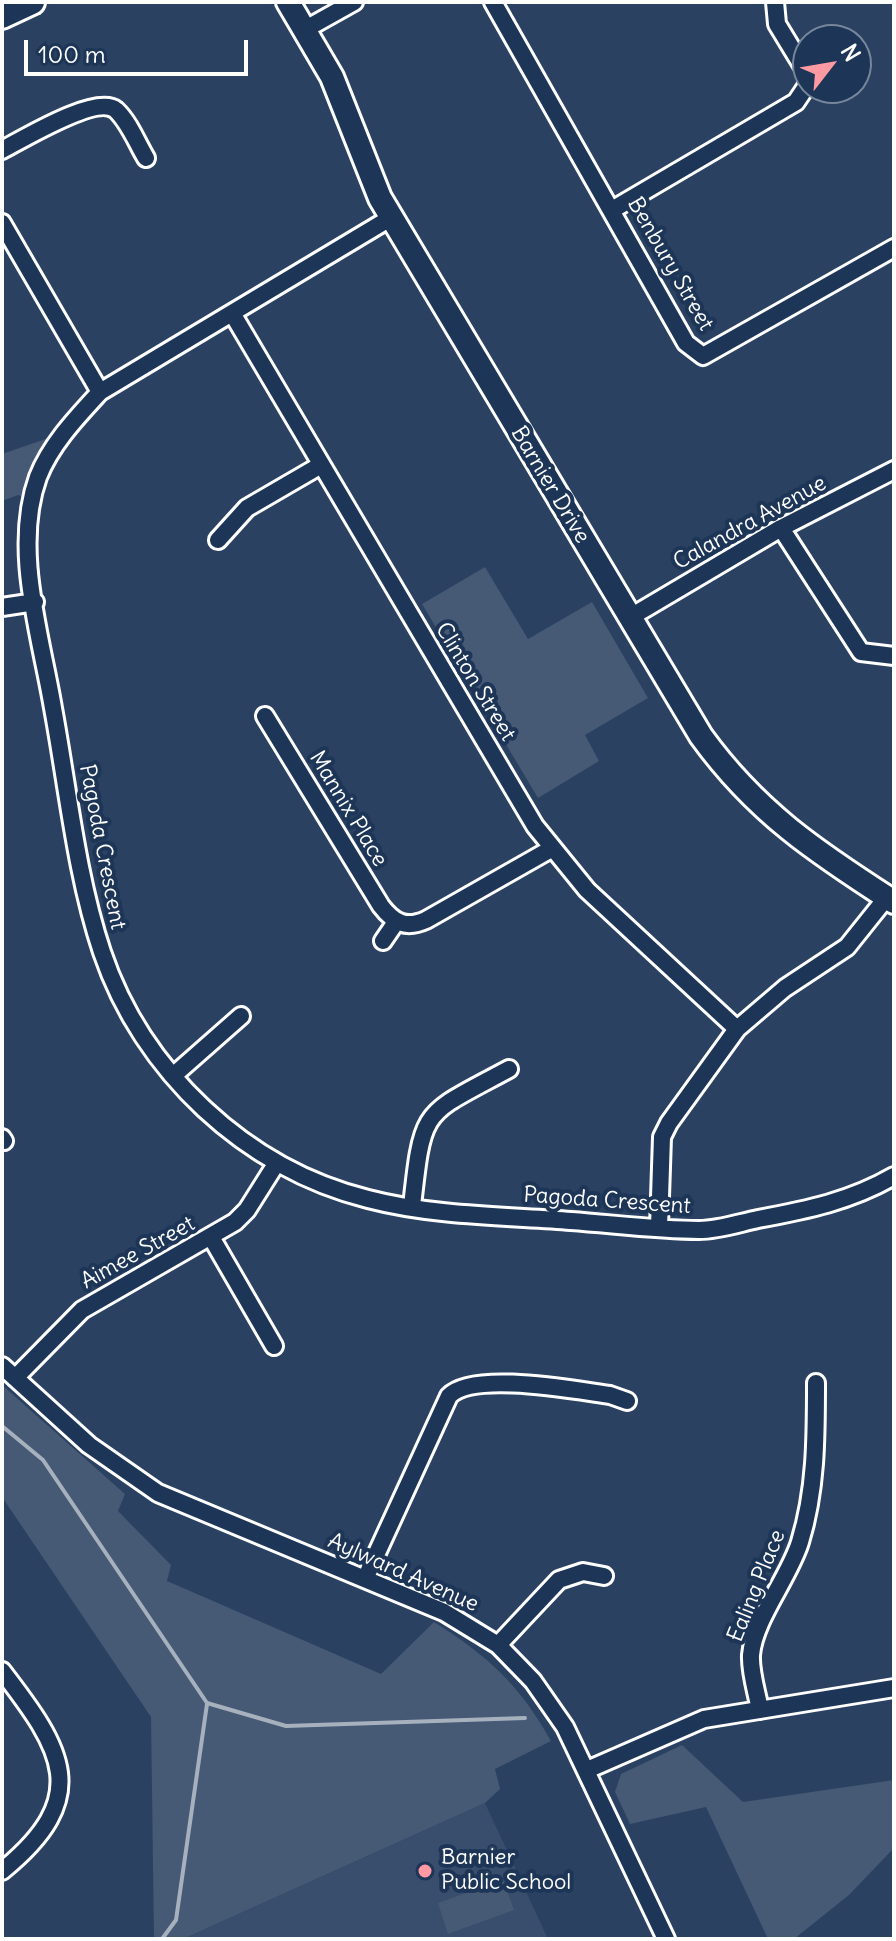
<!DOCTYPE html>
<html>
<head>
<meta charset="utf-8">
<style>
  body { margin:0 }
  #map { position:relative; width:896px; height:1941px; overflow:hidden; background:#2a4161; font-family:Delius,sans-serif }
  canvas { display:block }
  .frame { position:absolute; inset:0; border:4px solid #fff; pointer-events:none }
  .north { position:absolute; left:792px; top:24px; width:80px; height:80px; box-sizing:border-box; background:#1d3557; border:2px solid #77869a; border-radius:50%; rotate:59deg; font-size:22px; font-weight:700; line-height:32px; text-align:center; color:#fff }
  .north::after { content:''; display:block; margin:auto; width:28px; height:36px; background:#ff9aa2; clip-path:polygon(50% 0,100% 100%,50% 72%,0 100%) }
  .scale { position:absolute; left:24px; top:40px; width:224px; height:36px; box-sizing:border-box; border:4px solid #fff; border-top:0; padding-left:10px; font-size:24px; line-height:28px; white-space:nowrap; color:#fff; -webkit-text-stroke:6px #1d3557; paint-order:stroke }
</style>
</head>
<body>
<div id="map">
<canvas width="896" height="1941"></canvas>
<div class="frame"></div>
<div class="north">N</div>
<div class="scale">100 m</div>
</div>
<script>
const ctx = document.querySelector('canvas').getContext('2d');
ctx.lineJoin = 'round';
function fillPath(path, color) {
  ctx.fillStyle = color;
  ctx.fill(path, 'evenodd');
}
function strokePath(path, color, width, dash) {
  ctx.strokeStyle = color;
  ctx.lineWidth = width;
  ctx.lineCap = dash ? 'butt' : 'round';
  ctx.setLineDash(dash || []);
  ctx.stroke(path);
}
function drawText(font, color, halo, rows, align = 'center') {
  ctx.font = font + ' Delius,sans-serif';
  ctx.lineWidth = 8;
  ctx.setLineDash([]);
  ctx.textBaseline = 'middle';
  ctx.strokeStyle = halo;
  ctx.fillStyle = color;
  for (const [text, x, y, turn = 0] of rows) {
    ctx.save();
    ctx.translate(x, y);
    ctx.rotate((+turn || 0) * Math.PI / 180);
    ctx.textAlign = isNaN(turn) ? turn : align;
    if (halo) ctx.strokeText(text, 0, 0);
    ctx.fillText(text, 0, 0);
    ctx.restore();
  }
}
const built = new Path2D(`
  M 485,1803 L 548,1939 L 183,1939 Z`);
const green = new Path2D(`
  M 63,433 L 32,500 L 18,495 L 2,501 L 2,454 Z
  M 485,567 L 528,639 L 592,602 L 648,698 L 585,735 L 599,761 L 538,798 L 422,604 Z
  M 2,1385 L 125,1494 L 118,1511 L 171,1565 L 167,1581 L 381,1674 L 434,1622 C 488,1656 520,1685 551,1741 L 495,1769 L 500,1789 L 485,1803 L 183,1939 L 154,1939 L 151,1717 L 2,1497 Z
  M 682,1745 L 743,1802 L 894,1780 L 894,1848 L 849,1895 L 794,1939 L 768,1939 L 706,1807 L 630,1824 L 615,1792 L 621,1774 Z
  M 503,1880 L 514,1910 L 448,1934 L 438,1903 Z`);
const stream = new Path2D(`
  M 2,1426 L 43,1460 L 207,1703 L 286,1726 L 525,1718
  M 162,1939 L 176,1920 L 207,1704`);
const minor = new Path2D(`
  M 493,2 L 686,343 L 703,356 L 894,248
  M 775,2 L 777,24 L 808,75
  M 304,30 L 354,2
  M 2,150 C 23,139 97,94 116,110 C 129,122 137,143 146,158
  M 612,210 L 796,102 L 808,84
  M 392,217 L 100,392 C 77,417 51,444 38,477 C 12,549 41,636 53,708 C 68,789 76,874 102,952 C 142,1071 246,1169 368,1199 C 433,1216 504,1216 571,1221 C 613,1224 657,1230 699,1230 C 719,1230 739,1223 758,1219 C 807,1210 851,1201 894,1176
  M 2,223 L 100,392
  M 232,313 L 535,826 L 587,890 L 737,1029
  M 781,528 L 861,652 L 894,656
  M 218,540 L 247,508 L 321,465
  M 2,607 L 35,602
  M 629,618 L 781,528 L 894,470
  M 265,716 L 381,906 C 394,923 406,929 426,920 L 551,849
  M 383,941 L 396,922
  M 174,1075 L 241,1016
  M 2,1138 L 4,1141
  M 412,1206 C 423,1106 422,1116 509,1069
  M 659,1227 L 662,1137 L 669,1123 L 737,1029 L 785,988 L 847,947 L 887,897
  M 211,1237 L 274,1346
  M 2,1366 L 89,1445 L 158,1493 L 444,1612 L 498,1645 L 533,1681 L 565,1727 L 666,1939
  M 15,1378 L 82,1310 L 235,1222 L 247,1210 L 276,1164
  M 365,1579 L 449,1396 C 473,1371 573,1390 610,1395 L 627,1401
  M 498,1645 L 559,1580 L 583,1572 L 604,1576
  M 2,1671 C 63,1750 93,1797 2,1871
  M 760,1710 C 757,1693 750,1672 751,1655 C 754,1619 789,1578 800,1542 C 816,1490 816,1438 816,1383
  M 587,1770 L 704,1719 L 894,1688`);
const tertiary = new Path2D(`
  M 288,2 L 332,77 L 380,198 L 701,736 C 756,812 816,852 894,902`);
const secondary = new Path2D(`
  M 2,16 L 32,2`);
const markers = [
  [425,1871,8,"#ff9aa2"]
];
const streetNames = [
  ["Benbury Street",670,264,60],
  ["Barnier Drive",550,485,59],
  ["Calandra Avenue",750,523,-29],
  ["Clinton Street",475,682,59],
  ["Mannix Place",348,809,59],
  ["Pagoda Crescent",102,847,79],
  ["Pagoda Crescent",607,1201,4],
  ["Aimee Street",138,1253,-29],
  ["Aylward Avenue",403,1573,24],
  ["Ealing Place",757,1586,-68]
];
const poiNames = [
  ["Barnier",441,1858],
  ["Public School",441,1883]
];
fillPath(built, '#394e6c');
fillPath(green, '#465975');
strokePath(stream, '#a7b1be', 4);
strokePath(minor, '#fff', 22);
strokePath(tertiary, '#fff', 28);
strokePath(secondary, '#fff', 30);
strokePath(minor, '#1d3557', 16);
strokePath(tertiary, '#1d3557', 22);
strokePath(secondary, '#1d3557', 24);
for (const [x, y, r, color] of markers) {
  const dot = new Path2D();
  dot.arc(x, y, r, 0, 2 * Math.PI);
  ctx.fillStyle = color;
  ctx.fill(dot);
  strokePath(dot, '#1d3557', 3);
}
drawText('22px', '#fff', '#1d3557', streetNames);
drawText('22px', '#fff', '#1d3557', poiNames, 'left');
</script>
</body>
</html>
